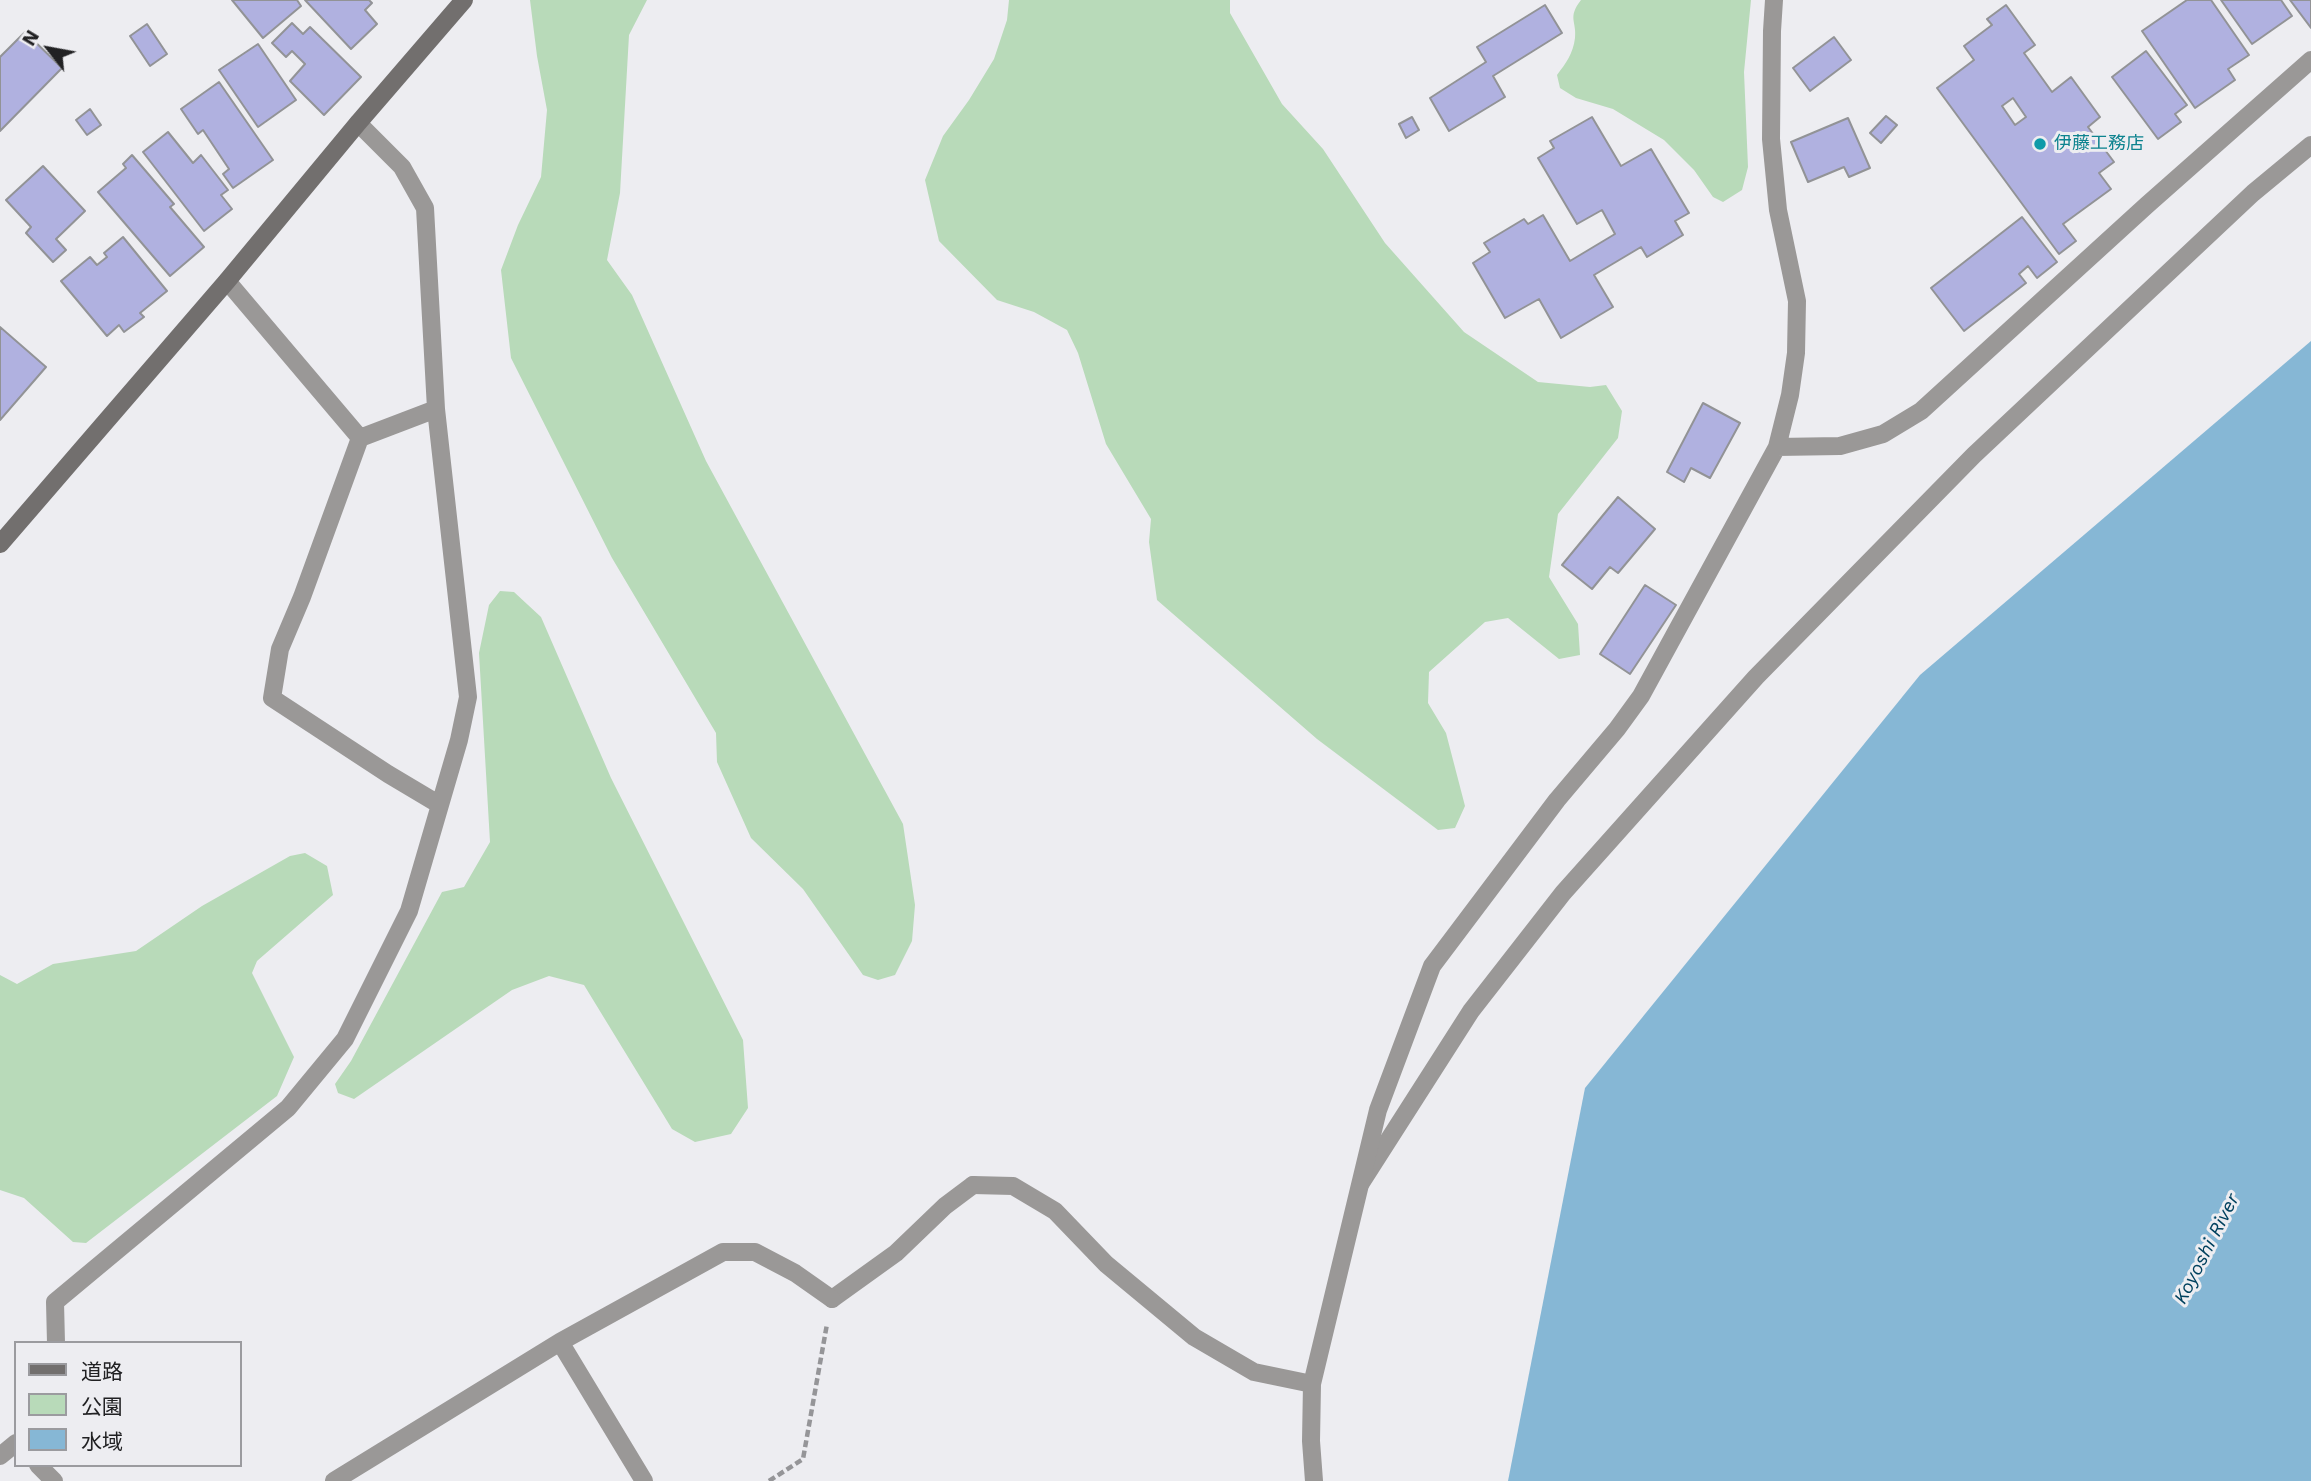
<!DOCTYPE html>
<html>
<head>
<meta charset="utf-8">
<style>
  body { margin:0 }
  #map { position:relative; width:2311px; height:1481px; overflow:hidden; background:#ededf1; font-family:"Work Sans","Noto Sans JP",sans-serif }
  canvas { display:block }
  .legend { position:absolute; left:14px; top:1341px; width:228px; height:126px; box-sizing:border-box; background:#ededf1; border:2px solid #9b9b9f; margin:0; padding:9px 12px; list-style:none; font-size:21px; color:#212123 }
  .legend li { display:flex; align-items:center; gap:14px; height:35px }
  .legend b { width:35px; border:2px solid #9b9b9f }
  .north { position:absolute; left:14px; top:14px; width:70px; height:70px; -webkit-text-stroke:5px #ededf1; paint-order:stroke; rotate:301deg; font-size:19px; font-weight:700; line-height:28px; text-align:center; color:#212123 }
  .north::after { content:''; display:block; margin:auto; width:24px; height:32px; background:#212123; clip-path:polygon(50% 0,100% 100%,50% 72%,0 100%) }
</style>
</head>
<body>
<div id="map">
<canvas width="2311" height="1481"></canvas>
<ul class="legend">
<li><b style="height:9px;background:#726f6e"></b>道路</li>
<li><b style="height:19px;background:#b8dab9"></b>公園</li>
<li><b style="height:19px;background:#86b7d5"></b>水域</li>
</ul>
<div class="north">N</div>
</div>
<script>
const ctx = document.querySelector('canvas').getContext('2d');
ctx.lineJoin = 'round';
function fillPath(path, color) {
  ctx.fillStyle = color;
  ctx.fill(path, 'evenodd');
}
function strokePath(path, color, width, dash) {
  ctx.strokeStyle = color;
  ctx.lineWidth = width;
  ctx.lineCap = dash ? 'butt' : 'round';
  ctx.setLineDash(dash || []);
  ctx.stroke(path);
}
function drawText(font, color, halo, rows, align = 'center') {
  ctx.font = font + ' "Work Sans","Noto Sans JP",sans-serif';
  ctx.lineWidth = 6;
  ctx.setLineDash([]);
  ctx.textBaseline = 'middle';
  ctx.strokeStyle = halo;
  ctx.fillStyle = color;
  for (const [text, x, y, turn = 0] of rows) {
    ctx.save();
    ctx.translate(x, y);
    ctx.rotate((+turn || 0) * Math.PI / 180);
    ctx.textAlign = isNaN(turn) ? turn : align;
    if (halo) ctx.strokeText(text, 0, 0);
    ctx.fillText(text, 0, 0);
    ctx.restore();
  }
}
const green = new Path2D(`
  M 530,0 L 647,0 L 629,35 L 620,193 L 607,260 L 632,295 L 706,461 L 903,824 L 915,905 L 912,941 L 895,975 L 878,980 L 863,975 L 803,889 L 751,838 L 717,762 L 716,733 L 612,558 L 511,358 L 501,270 L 518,225 L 541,177 L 547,110 L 537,56 Z
  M 1009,0 L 1230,0 L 1230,13 L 1282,104 L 1323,149 L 1385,243 L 1464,332 L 1538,382 L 1590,387 L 1606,385 L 1622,411 L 1618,438 L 1558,514 L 1549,577 L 1578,624 L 1580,655 L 1559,659 L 1508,618 L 1485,622 L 1429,672 L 1428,703 L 1446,733 L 1465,806 L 1455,828 L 1438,830 L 1317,739 L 1157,600 L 1149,542 L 1151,519 L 1106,444 L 1078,353 L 1067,330 L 1034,312 L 997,300 L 939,241 L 925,180 L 943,136 L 969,100 L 994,59 L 1007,20 Z
  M 1581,0 L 1751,0 L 1744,72 L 1748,167 L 1742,190 L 1723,202 L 1713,197 L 1694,170 L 1664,140 L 1613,109 L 1576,98 L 1560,88 L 1557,75 C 1566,63 1573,54 1575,38 C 1577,21 1567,18 1581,0 Z
  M 500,591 L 514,592 L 541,617 L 611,778 L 743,1040 L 748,1108 L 731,1134 L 695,1142 L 672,1129 L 584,985 L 549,976 L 512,990 L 354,1099 L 338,1093 L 335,1084 L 351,1061 L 442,892 L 464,887 L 490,842 L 479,653 L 489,605 Z
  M 305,853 L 327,866 L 333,895 L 257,961 L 252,973 L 294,1057 L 277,1096 L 86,1243 L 73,1242 L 24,1198 L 0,1190 L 0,975 L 17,984 L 53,964 L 136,951 L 202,906 L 290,856 Z`);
const water = new Path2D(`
  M 2311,341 L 2311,1481 L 1508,1481 L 1585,1088 L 1920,675 Z`);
const building = new Path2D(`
  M 232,0 L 297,0 L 301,6 L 263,38 Z
  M 305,0 L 369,0 L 372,3 L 365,10 L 377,24 L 351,49 Z
  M 2187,0 L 2211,0 L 2249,55 L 2228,69 L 2235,80 L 2195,108 L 2142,31 Z
  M 2221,0 L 2281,0 L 2292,16 L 2252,44 Z
  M 2290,0 L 2311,0 L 2311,28 Z
  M 1545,5 L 1562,33 L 1493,76 L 1505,97 L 1449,131 L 1430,98 L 1486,62 L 1477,47 Z
  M 2006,5 L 2035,45 L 2024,53 L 2052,92 L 2071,77 L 2100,117 L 2088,127 L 2114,162 L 2099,173 L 2111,189 L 2063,224 L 2076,241 L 2059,254 L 1937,88 L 1974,60 L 1964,46 L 1992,25 L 1987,19 ZM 2013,98 L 2026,117 L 2015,125 L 2002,106 Z
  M 292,23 L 303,34 L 310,27 L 361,77 L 324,115 L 290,81 L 305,64 L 292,51 L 286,57 L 272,43 Z
  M 147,24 L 167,54 L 150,66 L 130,36 Z
  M 25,32 L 62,68 L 0,131 L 0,57 Z
  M 1834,37 L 1851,60 L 1810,91 L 1793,68 Z
  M 258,44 L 296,100 L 258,127 L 219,70 Z
  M 2146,51 L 2187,105 L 2175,114 L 2181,122 L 2158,139 L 2112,77 Z
  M 219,82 L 273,160 L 233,188 L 223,174 L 229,169 L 203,130 L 198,134 L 181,109 Z
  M 90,109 L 101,125 L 87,135 L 76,120 Z
  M 1886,116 L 1897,125 L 1881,143 L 1870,133 Z
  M 1412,117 L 1419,130 L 1406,138 L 1399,124 Z
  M 1592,117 L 1621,166 L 1651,149 L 1689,213 L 1675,221 L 1683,235 L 1647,257 L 1641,247 L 1594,275 L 1613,307 L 1561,338 L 1539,299 L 1505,318 L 1473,263 L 1490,252 L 1484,243 L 1524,219 L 1528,224 L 1543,215 L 1570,261 L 1615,234 L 1602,210 L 1577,224 L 1538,158 L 1554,148 L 1550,141 Z
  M 1848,118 L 1870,168 L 1849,177 L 1844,167 L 1808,182 L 1791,142 Z
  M 168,132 L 193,163 L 201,155 L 228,190 L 221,195 L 232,209 L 204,231 L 143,152 Z
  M 132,155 L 174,204 L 170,207 L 204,247 L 170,276 L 98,192 L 126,168 L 123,164 Z
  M 43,166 L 85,211 L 56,239 L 66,250 L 53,262 L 26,233 L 31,227 L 6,200 Z
  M 2022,217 L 2057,262 L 2037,278 L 2028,266 L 2019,274 L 2026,283 L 1964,331 L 1931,288 Z
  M 123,237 L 167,291 L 140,313 L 144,317 L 124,332 L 119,325 L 107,336 L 61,281 L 90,257 L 97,265 L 107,257 L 104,253 Z
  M 0,327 L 46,367 L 0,420 Z
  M 1703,403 L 1740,423 L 1710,478 L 1691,468 L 1684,482 L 1667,472 Z
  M 1618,497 L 1655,529 L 1618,573 L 1610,567 L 1592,589 L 1562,565 Z
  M 1645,585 L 1676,605 L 1630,674 L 1600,654 Z`);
const path = new Path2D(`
  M 769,1481 L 803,1459 L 827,1324`);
const lane = new Path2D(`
  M 227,281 L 360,438 L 302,597 L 280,649 L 272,698 L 388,774 L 440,805
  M 360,438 L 436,409
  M 1361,1183 L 1471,1011 L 1563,893 L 1756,677 L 1974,455 L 2253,193 L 2311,145
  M 832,1299 L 896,1253 L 945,1206 L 973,1185
  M 56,1343 L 55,1302 L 288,1108 L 345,1039 L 409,911 L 459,740 L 468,697 L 436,409 L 425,208 L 402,167 L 358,123`);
const street = new Path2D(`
  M 1777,447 L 1840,446 L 1883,434 L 1921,411 L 2147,205 L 2311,60
  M 973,1185 L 1013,1186 L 1055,1211 L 1106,1264 L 1194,1337 L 1254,1372 L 1312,1384
  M 560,1342 L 644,1481
  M 0,1456 L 16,1443
  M 38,1465 L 54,1481
  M 334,1481 L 560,1342 L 723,1252 L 755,1252 L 795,1273 L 832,1299
  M 1314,1481 L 1311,1441 L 1312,1384 L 1378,1110 L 1432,966 L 1557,800 L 1617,729 L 1641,696 L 1777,447 L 1790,395 L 1796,353 L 1797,301 L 1778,210 L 1771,139 L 1772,31 L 1774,0`);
const secondary = new Path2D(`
  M 0,544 L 227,281 L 358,123 L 464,0`);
const markers = [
  [2040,144,7,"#0f9aa8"]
];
const cultureNames = [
  ["伊藤工務店",2054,144]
];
const waterNames = [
  ["Koyoshi River",2207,1249,-63]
];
fillPath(green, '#b8dab9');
fillPath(water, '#86b7d5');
fillPath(building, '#b0b1e0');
strokePath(building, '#929396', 2);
strokePath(path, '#959598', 4.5, [7, 3.5]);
strokePath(lane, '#9a9897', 18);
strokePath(street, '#9a9897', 18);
strokePath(secondary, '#726f6e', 18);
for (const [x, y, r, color] of markers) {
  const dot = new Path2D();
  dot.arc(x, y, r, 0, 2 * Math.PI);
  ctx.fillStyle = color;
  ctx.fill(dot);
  strokePath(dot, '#ededf1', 2.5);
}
drawText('18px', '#0d838f', '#ededf1', cultureNames, 'left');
drawText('italic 19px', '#00415e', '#ededf1', waterNames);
</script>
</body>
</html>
